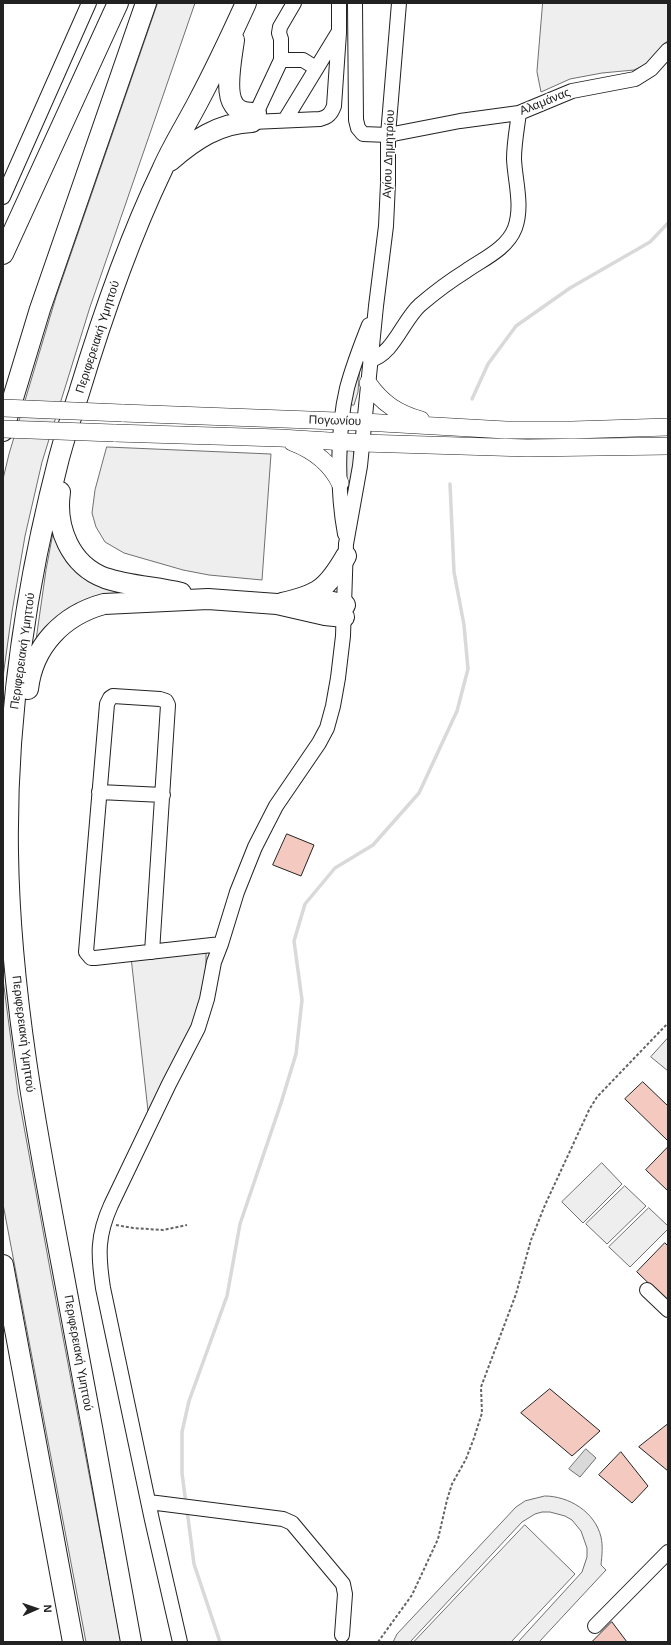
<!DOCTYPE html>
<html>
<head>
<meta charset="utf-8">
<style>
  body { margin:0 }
  #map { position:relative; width:671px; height:1645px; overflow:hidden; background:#fff; font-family:Arial,sans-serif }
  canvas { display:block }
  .frame { position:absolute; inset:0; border:4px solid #222; pointer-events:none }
  .north { position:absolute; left:16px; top:1589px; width:40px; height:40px; -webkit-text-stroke:3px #fff; paint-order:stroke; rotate:88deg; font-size:11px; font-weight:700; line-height:16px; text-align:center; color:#222 }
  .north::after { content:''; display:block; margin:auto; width:14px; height:18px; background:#222; clip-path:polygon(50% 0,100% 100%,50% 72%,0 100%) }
</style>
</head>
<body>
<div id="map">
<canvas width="671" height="1645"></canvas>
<div class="frame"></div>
<div class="north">N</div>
</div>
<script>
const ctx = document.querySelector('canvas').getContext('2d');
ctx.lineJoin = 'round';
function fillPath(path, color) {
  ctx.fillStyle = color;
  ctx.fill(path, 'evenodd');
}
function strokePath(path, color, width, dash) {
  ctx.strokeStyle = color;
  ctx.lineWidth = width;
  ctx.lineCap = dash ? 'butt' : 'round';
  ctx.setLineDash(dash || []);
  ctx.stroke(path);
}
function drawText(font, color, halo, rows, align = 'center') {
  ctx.font = font + ' Arial,sans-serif';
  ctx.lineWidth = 3;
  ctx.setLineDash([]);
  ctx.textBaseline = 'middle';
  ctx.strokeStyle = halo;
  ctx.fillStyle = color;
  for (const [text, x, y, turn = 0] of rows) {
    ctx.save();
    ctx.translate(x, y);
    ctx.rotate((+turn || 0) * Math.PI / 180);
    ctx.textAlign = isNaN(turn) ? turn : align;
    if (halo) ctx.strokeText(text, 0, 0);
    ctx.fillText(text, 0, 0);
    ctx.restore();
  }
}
const green = new Path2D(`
  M 158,3 L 195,3 L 90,307 L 42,462 L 25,536 L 12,612 L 3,677 L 3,479 L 9,454 L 56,297 Z
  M 543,3 L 668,3 L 668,40 L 649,63 L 634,70 L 602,73 L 570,79 L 541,92 L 537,72 Z
  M 360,364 L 358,392 L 354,405 L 351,405 L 350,398 Z
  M 350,446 L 353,447 L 355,459 L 348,490 L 345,490 L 345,457 Z
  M 107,447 L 271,454 L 262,580 L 209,575 L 183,570 L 124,553 L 105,542 L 96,527 L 92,513 L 95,490 Z
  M 55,524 L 129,595 L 35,647 L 46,570 Z
  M 203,949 L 206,953 L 206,964 L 201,1007 L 148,1111 L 131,957 Z
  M 3,979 L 18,1094 L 50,1269 L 121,1642 L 86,1642 L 3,1204 Z
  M 668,1038 L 668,1071 L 651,1057 Z
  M 602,1163 L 622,1184 L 583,1223 L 562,1202 Z
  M 625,1186 L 646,1206 L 607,1244 L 586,1224 Z
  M 649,1208 L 668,1226 L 668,1229 L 630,1267 L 609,1247 Z
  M 545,1496 C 569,1496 595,1512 601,1537 C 603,1546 602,1555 601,1565 L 606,1570 L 539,1642 L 518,1642 L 582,1572 L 587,1557 L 587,1548 L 581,1531 L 572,1520 L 565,1516 L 550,1512 L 542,1512 L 535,1514 L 522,1522 L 410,1642 L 393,1642 L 397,1634 L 516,1507 L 525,1501 Z
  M 525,1525 L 575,1574 L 511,1642 L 414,1642 Z`);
const water = new Path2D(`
  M 586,1449 L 596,1458 L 580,1477 L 569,1469 Z`);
const stream = new Path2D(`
  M 472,399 L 488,364 L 516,326 L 570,288 L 650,242 L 668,223
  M 186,1504 L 182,1473 L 182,1432 L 189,1401 L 227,1296 L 240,1224 L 281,1103 L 296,1054 L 302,1000 L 294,941 L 305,904 L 335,868 L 373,845 L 419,793 L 457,711 L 468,669 L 464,625 L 454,572 L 450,484
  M 187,1510 L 194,1564 L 220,1642`);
const building = new Path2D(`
  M 287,834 L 314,845 L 301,876 L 273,865 Z
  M 643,1082 L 668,1106 L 668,1141 L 625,1099 Z
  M 668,1147 L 668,1191 L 646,1170 Z
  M 665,1243 L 668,1246 L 668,1302 L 637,1272 Z
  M 550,1389 L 600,1431 L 572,1456 L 521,1413 Z
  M 668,1424 L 668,1471 L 639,1447 Z
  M 621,1452 L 648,1486 L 632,1503 L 599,1475 Z
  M 612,1622 L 627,1642 L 592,1642 Z`);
const path = new Path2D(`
  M 116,1225 L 133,1228 L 163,1230 L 187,1225
  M 378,1642 L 412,1595 L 438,1539 L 447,1500 L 452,1484 L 466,1459 L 474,1438 L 482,1413 L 481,1387 L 516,1294 L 531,1240 L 545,1205 L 589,1110 L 597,1097 L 668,1023`);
const minor = new Path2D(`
  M 294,3 L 280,27 L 279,33 L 281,39 L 281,60 L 252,122 L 320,119 C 328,117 331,114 334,106 L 339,33 L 339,3
  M 355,3 L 356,120 L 358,128 L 363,134 L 388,135 L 460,121 L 519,113 L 572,91 L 635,79 L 651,69 L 668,50
  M 281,60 L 303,60 L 316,68
  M 285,120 L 338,33
  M 3,197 L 89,3
  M 370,360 C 393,355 403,320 420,305 C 434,293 450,281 466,271 C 483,259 507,249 515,228 C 523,206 515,181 514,159 C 514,144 517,128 519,113
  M 345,534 C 337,491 337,430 347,388 C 353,366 361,345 369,325
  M 99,792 L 163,795
  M 152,952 L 168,705 L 166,701 L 160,699 L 113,696 L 110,698 L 107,704 L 86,952 L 91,958 L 95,958 L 221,944
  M 647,1290 L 668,1310
  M 149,1502 L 283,1519 L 292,1523 L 343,1584 L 345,1594 L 342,1635
  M 595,1626 L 668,1552
  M 180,1642 L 152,1520 L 103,1288 C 98,1255 97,1236 111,1205 L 169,1084 L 198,1028 L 207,999 L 214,962 L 221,944 L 237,892 L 255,847 L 276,806 L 319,743 L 327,728 L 333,706 L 338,678 L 343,636 L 346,544 L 360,466 L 376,306 L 386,226 L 388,183 L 388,135 L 399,3`);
const major = new Path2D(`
  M 368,383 C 382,403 397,413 421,420
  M 122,413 L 364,422 L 506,430 L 572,430 L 668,427
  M 114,433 L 280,438 L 362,443 L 527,448 L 668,446
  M 292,442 C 313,450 330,462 340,483`);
const highway = new Path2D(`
  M 234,40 C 232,56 224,92 234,105 C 239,113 248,113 256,113
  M 170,161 C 194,140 219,123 252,122
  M 3,254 L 118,3
  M 3,431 L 40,309 L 146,3
  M 60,492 C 55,527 70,565 105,578 C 129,586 156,587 181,593
  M 302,599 L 320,599 L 345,605
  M 282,603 C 318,595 327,589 346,556
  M 28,689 C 33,646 63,615 104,604 L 208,599 L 277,604 L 325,615 L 344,617
  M 3,1265 L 73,1642
  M 131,1642 C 108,1517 86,1391 62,1266 C 36,1129 10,992 8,853 C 6,722 26,585 59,458 C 65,436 72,414 79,393 C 102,317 128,241 162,170 C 172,147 186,125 198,102 C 215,70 231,36 246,3`);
const majorBridge = new Path2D(`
  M 3,408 L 122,413
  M 3,429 L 114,433`);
const streetNames = [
  ["Αλαμάνας",545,102,-22],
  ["Αγίου Δημητρίου",389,154,-88],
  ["Περιφερειακή Υμηττού",98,337,-72],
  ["Πογωνίου",335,421,2],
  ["Περιφερειακή Υμηττού",23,651,-82],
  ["Περιφερειακή Υμηττού",23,1034,83],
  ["Περιφερειακή Υμηττού",78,1353,80]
];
fillPath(green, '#eee');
strokePath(green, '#6f6f6f', 1);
fillPath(water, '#d9d9d9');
strokePath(water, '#6f6f6f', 1);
strokePath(stream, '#d9d9d9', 3.5);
fillPath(building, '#f3c9c0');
strokePath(building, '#222', 1);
strokePath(minor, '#222', 16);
strokePath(major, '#222', 18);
strokePath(highway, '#222', 22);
strokePath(path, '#646464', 2, [3, 2]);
strokePath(minor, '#fff', 14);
strokePath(major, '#fff', 17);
strokePath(highway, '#fff', 20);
strokePath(majorBridge, '#222', 18, []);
strokePath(majorBridge, '#fff', 17);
drawText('12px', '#222', '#fff', streetNames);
</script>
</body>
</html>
